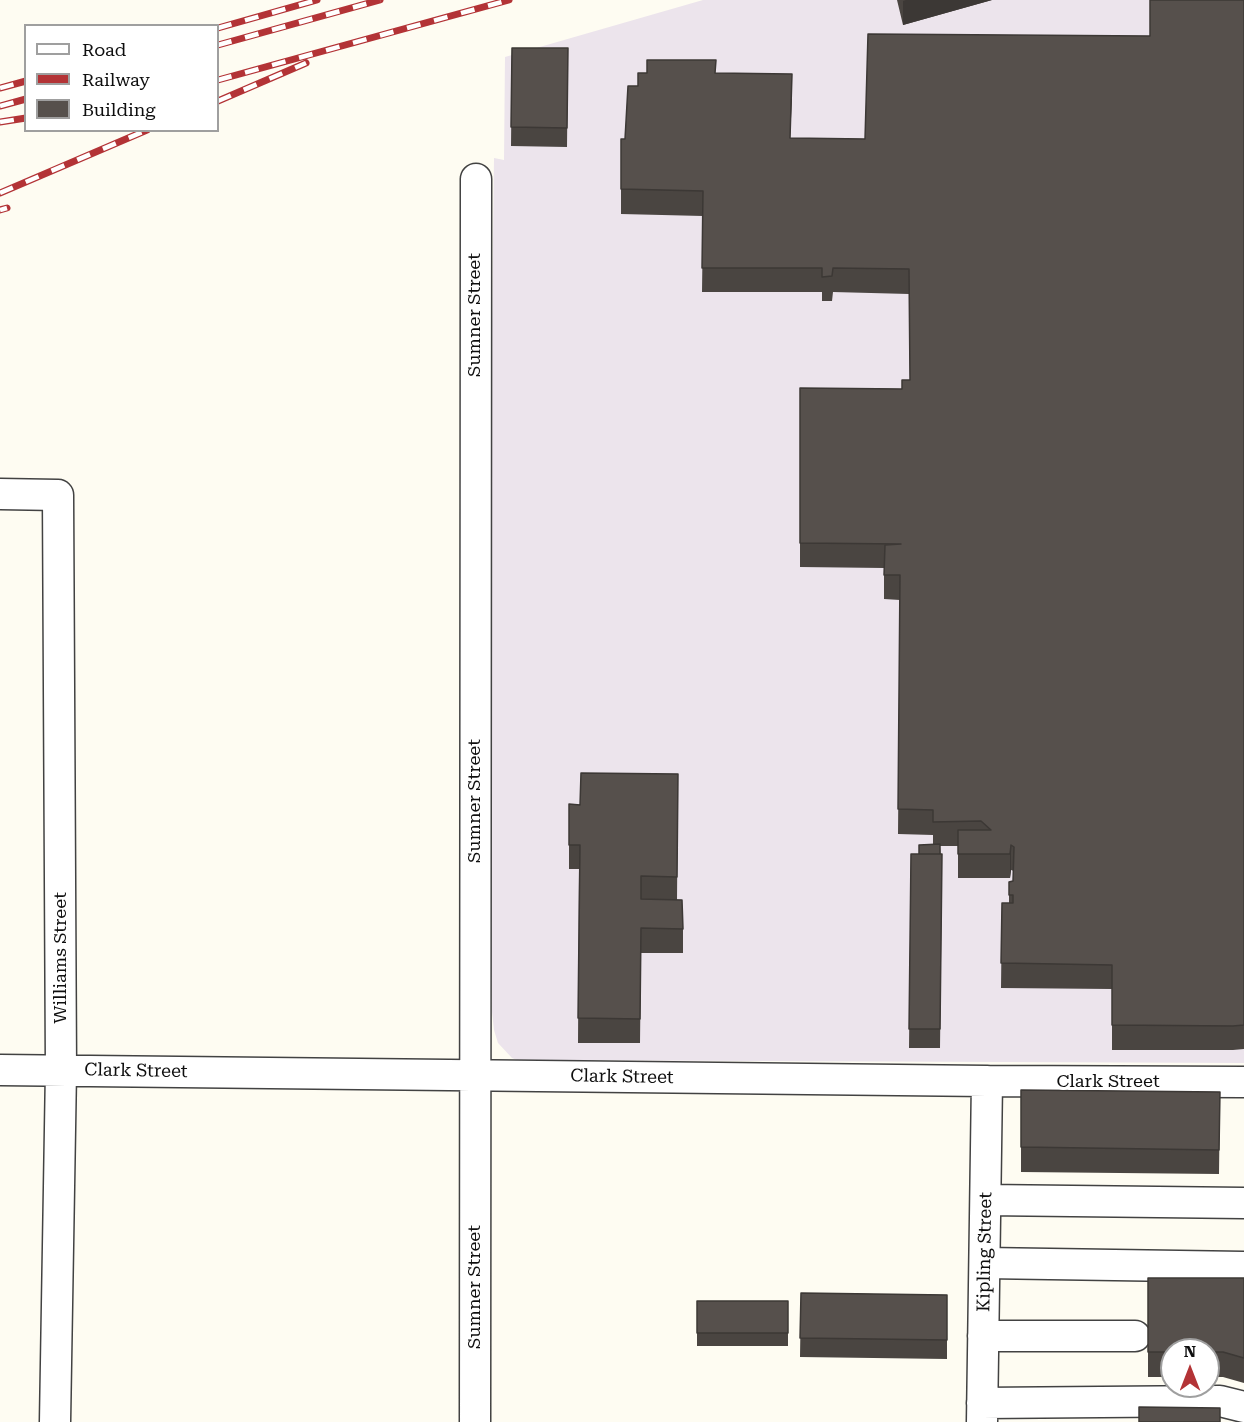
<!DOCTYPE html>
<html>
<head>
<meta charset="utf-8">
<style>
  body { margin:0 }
  #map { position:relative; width:1244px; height:1422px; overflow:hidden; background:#fefcf2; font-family:"Roboto Serif",serif }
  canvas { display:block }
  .legend { position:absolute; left:24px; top:24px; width:195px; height:108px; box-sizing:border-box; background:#fff; border:2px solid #9f9f9f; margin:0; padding:8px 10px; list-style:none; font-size:18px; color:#0f0f0f }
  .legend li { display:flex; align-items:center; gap:12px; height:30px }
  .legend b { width:30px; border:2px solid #9f9f9f }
  .north { position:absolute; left:1160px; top:1338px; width:60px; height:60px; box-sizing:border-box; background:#fff; border:2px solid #9f9f9f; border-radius:50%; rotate:0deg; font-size:16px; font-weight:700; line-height:24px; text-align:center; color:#0f0f0f }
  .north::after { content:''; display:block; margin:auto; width:21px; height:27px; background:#b33336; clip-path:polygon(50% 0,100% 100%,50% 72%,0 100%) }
</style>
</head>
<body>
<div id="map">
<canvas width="1244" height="1422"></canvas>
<ul class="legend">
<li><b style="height:8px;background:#fff"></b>Road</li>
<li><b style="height:8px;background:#b33336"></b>Railway</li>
<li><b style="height:16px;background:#56504c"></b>Building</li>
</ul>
<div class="north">N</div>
</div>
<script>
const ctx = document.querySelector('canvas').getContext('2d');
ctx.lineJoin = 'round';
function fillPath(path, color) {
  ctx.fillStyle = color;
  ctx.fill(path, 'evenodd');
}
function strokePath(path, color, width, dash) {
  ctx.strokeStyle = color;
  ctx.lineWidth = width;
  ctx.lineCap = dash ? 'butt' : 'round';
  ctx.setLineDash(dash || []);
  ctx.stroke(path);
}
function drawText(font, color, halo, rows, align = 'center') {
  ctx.font = font + ' "Roboto Serif",serif';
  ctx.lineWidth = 6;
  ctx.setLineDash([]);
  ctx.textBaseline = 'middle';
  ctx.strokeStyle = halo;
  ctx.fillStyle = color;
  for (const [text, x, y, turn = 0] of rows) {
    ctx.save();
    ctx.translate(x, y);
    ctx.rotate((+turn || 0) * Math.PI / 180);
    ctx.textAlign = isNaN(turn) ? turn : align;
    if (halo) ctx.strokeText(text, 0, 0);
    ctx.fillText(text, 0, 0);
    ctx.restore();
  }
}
const industrial = new Path2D(`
  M 703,0 L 1244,0 L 1244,1063 L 517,1060 L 512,1058 L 498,1043 L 494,1030 L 492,1012 L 487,740 L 494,158 L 504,160 L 505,57 Z`);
const minor = new Path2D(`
  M 0,494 L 58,495 L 61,1070 L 55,1422
  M 0,1070 L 987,1081 L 1244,1082
  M 986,1200 L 1244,1203
  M 985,1263 L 1244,1267
  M 983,1336 L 1135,1336
  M 982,1403 L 1220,1401 L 1244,1407
  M 475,1422 L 476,179
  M 982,1422 L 987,1081`);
const rail = new Path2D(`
  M 218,28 L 317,0
  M 218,45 L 380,0
  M 218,80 L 509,0
  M 0,88 L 26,81
  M 218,101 L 306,63
  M 0,106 L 26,99
  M 0,122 L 26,118
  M 0,193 L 147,130
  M 0,210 L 7,208`);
const wall = new Path2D(`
  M 897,0 L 992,0 L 903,25 Z
  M 1244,0 L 1244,1049 L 1233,1050 L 1112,1050 L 1112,989 L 1001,988 L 1002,903 L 1009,903 L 1009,882 L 1013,881 L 1014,871 L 1011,870 L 1010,878 L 958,878 L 958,846 L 940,846 L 942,873 L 940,1048 L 909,1048 L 911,854 L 919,854 L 933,845 L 933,835 L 898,834 L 900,600 L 884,599 L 884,568 L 800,567 L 800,388 L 902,389 L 910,380 L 909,294 L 833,292 L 832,301 L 822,301 L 822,292 L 702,292 L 703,216 L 621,214 L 621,139 L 625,139 L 638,86 L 647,73 L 716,73 L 792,99 L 790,138 L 865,139 L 1150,36 Z
  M 512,48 L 568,48 L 567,147 L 511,146 Z
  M 678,774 L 677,900 L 683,929 L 683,953 L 641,953 L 640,1043 L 578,1043 L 579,869 L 569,869 L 569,804 L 580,805 Z
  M 1021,1090 L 1220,1092 L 1219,1174 L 1021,1172 Z
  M 1148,1278 L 1244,1278 L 1244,1383 L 1223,1377 L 1208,1377 L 1208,1350 L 1172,1350 L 1172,1377 L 1148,1377 Z
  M 801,1293 L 947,1295 L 947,1359 L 800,1357 Z
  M 697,1301 L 788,1301 L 788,1346 L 697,1346 Z`);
const shadedWall = new Path2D(`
  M 906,0 L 992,0 L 903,25 L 903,1 Z
  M 1011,845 L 1011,870 L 1010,878 L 1010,854 Z`);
const building = new Path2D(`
  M 1150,0 L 1244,0 L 1244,1025 L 1233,1026 L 1112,1025 L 1112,965 L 1001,963 L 1002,903 L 1013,903 L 1013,895 L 1009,895 L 1009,882 L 1013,881 L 1014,847 L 1011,845 L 1010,854 L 958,854 L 958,830 L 991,830 L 981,821 L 933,822 L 933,810 L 898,809 L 900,575 L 884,575 L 885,545 L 901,544 L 800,543 L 800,388 L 902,389 L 902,380 L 910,380 L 909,269 L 833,268 L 832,276 L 822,277 L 822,268 L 702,268 L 703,191 L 621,189 L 621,139 L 625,139 L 628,86 L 638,86 L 638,73 L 647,73 L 647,60 L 716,60 L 715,73 L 792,74 L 790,138 L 865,139 L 868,34 L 1150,36 Z
  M 512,48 L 568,48 L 567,128 L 511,127 Z
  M 581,773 L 678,774 L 677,877 L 641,876 L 641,899 L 682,900 L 683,929 L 641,928 L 640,1019 L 578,1018 L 580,845 L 569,845 L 569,804 L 580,805 Z
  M 940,844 L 940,854 L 919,854 L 919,845 Z
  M 911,854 L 942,854 L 940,1029 L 909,1029 Z
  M 1021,1090 L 1220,1092 L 1219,1150 L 1021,1147 Z
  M 1148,1278 L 1244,1278 L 1244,1358 L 1223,1352 L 1208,1352 L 1208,1350 L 1172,1350 L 1172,1352 L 1148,1352 Z
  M 801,1293 L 947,1295 L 947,1340 L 800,1338 Z
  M 697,1301 L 788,1301 L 788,1333 L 697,1333 Z
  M 1139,1407 L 1220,1408 L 1220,1422 L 1139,1422 Z`);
const streetNames = [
  ["Sumner Street",475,315,-90],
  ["Sumner Street",475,801,-90],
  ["Williams Street",61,958,-90],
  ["Clark Street",136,1071,1],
  ["Clark Street",622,1077,1],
  ["Clark Street",1108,1082],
  ["Kipling Street",985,1252,-89],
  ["Sumner Street",475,1287,-90]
];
fillPath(industrial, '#ece4ec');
strokePath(minor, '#424242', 33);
strokePath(minor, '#fff', 30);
strokePath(rail, '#b33336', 7);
strokePath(rail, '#fff', 4.5, [14]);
fillPath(wall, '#4a4541');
fillPath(shadedWall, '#3c3835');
fillPath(building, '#56504c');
strokePath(building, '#3c3835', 1.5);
drawText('18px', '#0f0f0f', '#fff', streetNames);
</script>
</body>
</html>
